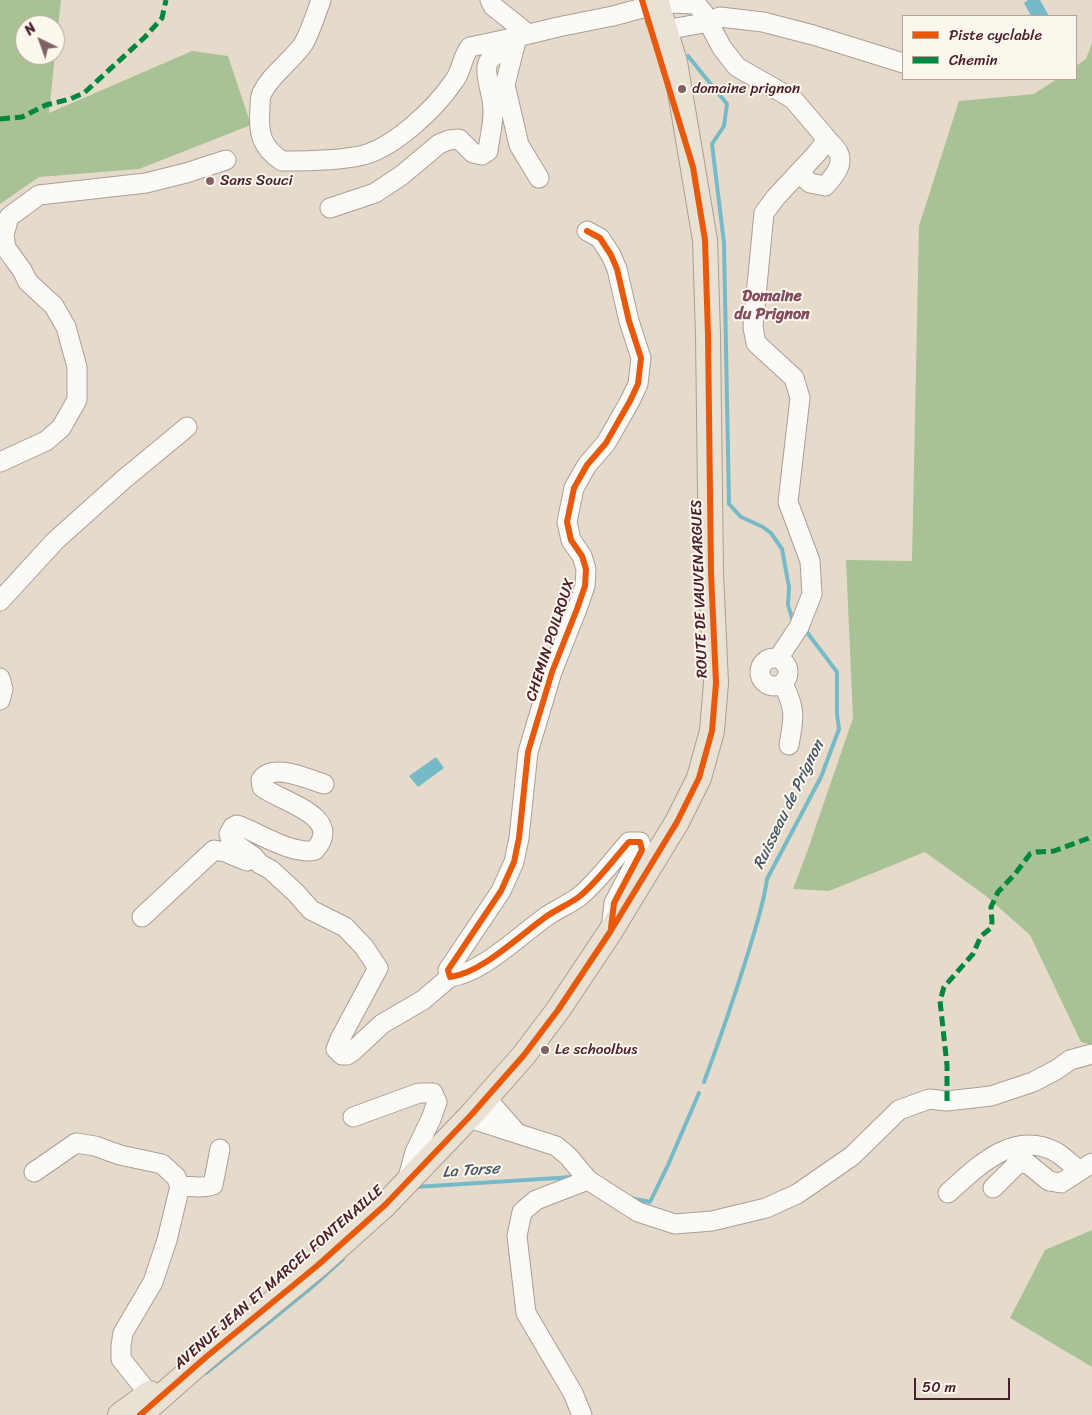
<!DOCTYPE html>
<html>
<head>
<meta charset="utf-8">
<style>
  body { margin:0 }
  #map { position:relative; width:1092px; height:1415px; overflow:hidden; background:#e6dbcb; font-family:Sriracha,sans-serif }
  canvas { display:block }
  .legend { position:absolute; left:902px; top:15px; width:175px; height:65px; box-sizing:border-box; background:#fbf7ec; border:1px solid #b4a19f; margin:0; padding:6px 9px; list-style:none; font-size:15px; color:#4a1f2b }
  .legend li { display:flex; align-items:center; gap:10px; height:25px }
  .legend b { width:25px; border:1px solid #b4a19f }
  .north { position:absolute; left:15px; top:15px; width:50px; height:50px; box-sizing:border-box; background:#fbf7ec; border:1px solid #b4a19f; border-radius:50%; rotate:318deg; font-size:14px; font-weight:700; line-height:20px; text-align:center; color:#4a1f2b }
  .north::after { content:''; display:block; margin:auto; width:18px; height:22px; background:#816163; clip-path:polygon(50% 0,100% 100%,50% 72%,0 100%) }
  .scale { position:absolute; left:914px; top:1378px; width:96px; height:22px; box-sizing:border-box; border:2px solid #4a1f2b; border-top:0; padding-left:6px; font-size:15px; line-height:18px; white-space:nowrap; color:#4a1f2b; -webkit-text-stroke:4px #fbf7ec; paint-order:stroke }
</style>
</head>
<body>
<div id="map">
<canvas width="1092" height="1415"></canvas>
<ul class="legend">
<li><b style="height:6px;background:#e8590c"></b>Piste cyclable</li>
<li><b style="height:6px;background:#00873e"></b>Chemin</li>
</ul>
<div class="north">N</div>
<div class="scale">50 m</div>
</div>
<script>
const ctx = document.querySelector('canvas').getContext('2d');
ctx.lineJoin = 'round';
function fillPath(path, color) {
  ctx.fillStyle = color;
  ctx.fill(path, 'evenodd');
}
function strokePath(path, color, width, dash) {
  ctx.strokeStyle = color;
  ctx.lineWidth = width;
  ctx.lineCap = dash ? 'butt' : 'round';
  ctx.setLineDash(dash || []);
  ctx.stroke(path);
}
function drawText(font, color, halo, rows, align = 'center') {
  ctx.font = font + ' Sriracha,sans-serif';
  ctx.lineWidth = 4;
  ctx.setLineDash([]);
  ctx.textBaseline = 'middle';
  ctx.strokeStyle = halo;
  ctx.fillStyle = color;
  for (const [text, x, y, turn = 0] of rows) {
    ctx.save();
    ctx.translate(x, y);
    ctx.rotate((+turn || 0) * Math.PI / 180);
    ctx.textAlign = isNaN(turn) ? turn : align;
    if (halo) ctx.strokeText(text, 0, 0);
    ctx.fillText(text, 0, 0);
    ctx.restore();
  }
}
const forest = new Path2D(`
  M 0,0 L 61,0 L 55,55 L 55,25 L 25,25 L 25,55 L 55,55 L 49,113 L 192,51 L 228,56 L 251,125 L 139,169 L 39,177 L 0,204 Z
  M 1092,43 L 1092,1045 L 1081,1042 L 1030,935 L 986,896 L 925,852 L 829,891 L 793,889 L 807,852 L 853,718 L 846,560 L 912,561 L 919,226 L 959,101 L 1034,94 L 1057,79 L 1076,79 L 1076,66 L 1086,59 Z
  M 1092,1230 L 1092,1367 L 1010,1318 L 1045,1250 Z`);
const water = new Path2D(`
  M 1028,0 L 1040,0 L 1049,16 L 1031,16 L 1024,3 Z
  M 436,757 L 444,768 L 418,787 L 409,776 Z`);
const stream = new Path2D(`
  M 688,56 L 727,104 L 724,126 L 712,144 L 724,243 L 729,504 L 741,517 L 763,527 L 771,533 L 782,549 L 789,587 L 788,605 L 792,618
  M 704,1082 C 720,1039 735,995 749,950 C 756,926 764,903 767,879 L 821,777 L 839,729 L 837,714 L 837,672 L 806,631
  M 415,1187 L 573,1177
  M 630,1198 L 650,1202 L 668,1165 L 699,1093
  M 206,1373 L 311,1288 L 343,1259`);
const minor = new Path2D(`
  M 321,0 C 316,14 311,30 304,43 C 292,61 271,74 262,93 C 260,97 260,103 260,108 C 258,133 261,147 282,161 C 305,161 337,161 359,156 C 392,150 435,109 454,81 C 462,71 462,56 470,47 L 517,37
  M 490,0 L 493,6 L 528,34
  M 655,19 L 665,30 L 709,22 L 720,17 L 763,22 L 813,35 L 903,63
  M 799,173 L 810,183 L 825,186 C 833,177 845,165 838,152 C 836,148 830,143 827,139
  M 539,178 L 519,145 L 505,85 L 517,37 L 558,27 L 613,16 L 657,4 L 670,3 L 696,4 L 703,12 L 722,48 L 737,67 L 793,99 L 827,139 L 818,152 L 776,197 L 764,213 L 753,327 L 756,343 L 794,378 L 800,398 L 788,502 L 810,561 L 812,594 L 799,627 L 779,657
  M 330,208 L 375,193 L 402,175 L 439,144 L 449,140 L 459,139 L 473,153 L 482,155 L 488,151 C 490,133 495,119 492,100 C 491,91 483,69 489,61 C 495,53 507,48 515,44
  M 587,231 L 600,238 L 611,255 L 617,269 L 629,321 L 641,358 L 638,384 L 630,401 L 606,443 L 587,465 L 574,488 L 567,522 L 571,540 L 582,556 L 586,569 L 585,586 L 577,609 L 552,672 L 528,752 L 519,838 L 514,862 L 501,891 L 448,970 L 450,977 C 482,973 520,935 547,916 C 557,909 570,904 580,896 C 598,881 613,860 629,842 L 640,842 L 642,850 L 614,903 L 611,929
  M 0,462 L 46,441 L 61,428 L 77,400 L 77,367 L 66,327 L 54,306 L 28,282 L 22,270 L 6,248 L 4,235 L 9,217 L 39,195 L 146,183 L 186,173 L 226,160
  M 0,601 L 55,541 L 123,480 L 187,427
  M760 672a14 14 0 1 1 28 0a14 14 0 1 1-28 0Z
  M 0,678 L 3,689 L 0,700
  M 783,684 C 796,709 794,718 789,745
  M 324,784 C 307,779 272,762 261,780 L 262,787 C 281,802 345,816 315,850 C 293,856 258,832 237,825 L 233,827 L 229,834 L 231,841 L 253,856 L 260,864 L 271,870 L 296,893 L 311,910 L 345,927 L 364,947 L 378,968 L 340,1039 L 336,1049 L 342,1055 L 347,1055 L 353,1051 L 382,1024 L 423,1000 L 450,977
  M 142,917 L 214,850 L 225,852 L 247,861
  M 486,1098 L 516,1132
  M 353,1117 L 419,1093 L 433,1093 L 437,1102 L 431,1119 L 415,1152 L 407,1181
  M 469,1118 L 556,1146 L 568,1156 L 588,1180 L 638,1212 L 675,1224 L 712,1221 L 766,1208 L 797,1194 L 852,1156 L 899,1110 L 929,1099 L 947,1101 L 991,1096 L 1033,1082 L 1056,1070 L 1070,1060 L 1092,1054
  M 34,1172 L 76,1143 L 95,1146 L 120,1155 L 162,1164 L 176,1177 L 180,1186 L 167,1240 L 153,1282 L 123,1333 L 121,1346 L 121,1359 L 149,1394
  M 180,1186 C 191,1186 202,1189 213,1185 L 220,1149
  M 993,1188 L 1017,1164 L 1027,1163 L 1049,1181 L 1061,1183 L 1092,1163
  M 948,1193 C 977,1167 1013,1129 1056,1152 C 1064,1157 1072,1165 1080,1171
  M 582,1415 L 573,1393 L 526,1313 L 517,1236 L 522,1212 L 536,1200 L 588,1180`);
const major = new Path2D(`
  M 120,1415 L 150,1393
  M 140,1415 L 206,1357 L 318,1265 L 385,1205 L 472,1114 L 524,1055 L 558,1010 L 610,932 L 677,822 L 699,778 L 712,731 L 716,683 L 711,573 L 708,335 L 705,240 L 675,62 L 656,0`);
const quiet = new Path2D(`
  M 0,119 L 22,117 L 46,105 L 70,99 L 84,93 L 145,37 L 162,18 L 166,0
  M 947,1101 L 947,1065 L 940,1001 L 944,987 L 973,954 L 981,936 L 991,928 L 992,922 L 991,907 L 998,892 L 1015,874 L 1030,854 L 1037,852 L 1054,851 L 1092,837`);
const cycleway = new Path2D(`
  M 587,231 L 600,238 L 611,255 L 617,269 L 629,321 L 641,358 L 638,384 L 630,401 L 606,443 L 587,465 L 574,488 L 567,522 L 571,540 L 582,556 L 586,569 L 585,586 L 577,609 L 552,672 L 528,752 L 519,838 L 514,862 L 501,891 L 448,970 L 450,977 C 482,973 520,935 547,916 C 557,909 570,904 580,896 C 598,881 613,860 629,842 L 640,842 L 642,850 L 614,903 L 611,928
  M 140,1415 L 206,1357 L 318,1265 L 385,1205 L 472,1114 L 524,1055 L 558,1010 L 610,932 L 677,822 L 699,778 L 712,731 L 716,683 L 711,573 L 708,335 L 705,240 L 693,167 L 642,0`);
const markers = [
  [682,89,5,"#816163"],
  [210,181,5,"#816163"],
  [545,1050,5,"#816163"]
];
const poiNames = [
  ["domaine prignon",692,89],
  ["Sans Souci",220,181],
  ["Le schoolbus",555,1050]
];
const streetNames = [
  ["ROUTE DE VAUVENARGUES",700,589,-92],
  ["CHEMIN POILROUX",551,640,-72],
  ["AVENUE JEAN ET MARCEL FONTENAILLE",279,1278,-41]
];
const neighbourhoodNames = [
  ["Domaine",772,297],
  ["du Prignon",772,315]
];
const waterNames = [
  ["Ruisseau de Prignon",789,805,-64],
  ["La Torse",471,1171,-4]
];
fillPath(forest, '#a8c195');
fillPath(water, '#75bac6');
strokePath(stream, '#75bac6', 4);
strokePath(minor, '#aa9e96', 21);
strokePath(major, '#aa9e96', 26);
strokePath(minor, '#fbfaf7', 19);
strokePath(major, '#e9e1d4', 24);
strokePath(quiet, '#00873e', 5, [10, 5]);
strokePath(cycleway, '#e8590c', 6);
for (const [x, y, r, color] of markers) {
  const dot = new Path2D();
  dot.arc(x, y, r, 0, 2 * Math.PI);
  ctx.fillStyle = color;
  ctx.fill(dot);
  strokePath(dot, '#fbf7ec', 2);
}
drawText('15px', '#4a1f2b', '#fbf7ec', poiNames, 'left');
drawText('15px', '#4a1f2b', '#fbf7ec', streetNames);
drawText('bold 16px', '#834a5f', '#fbf7ec', neighbourhoodNames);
drawText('italic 16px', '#485768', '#fbf7ec', waterNames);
</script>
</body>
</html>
